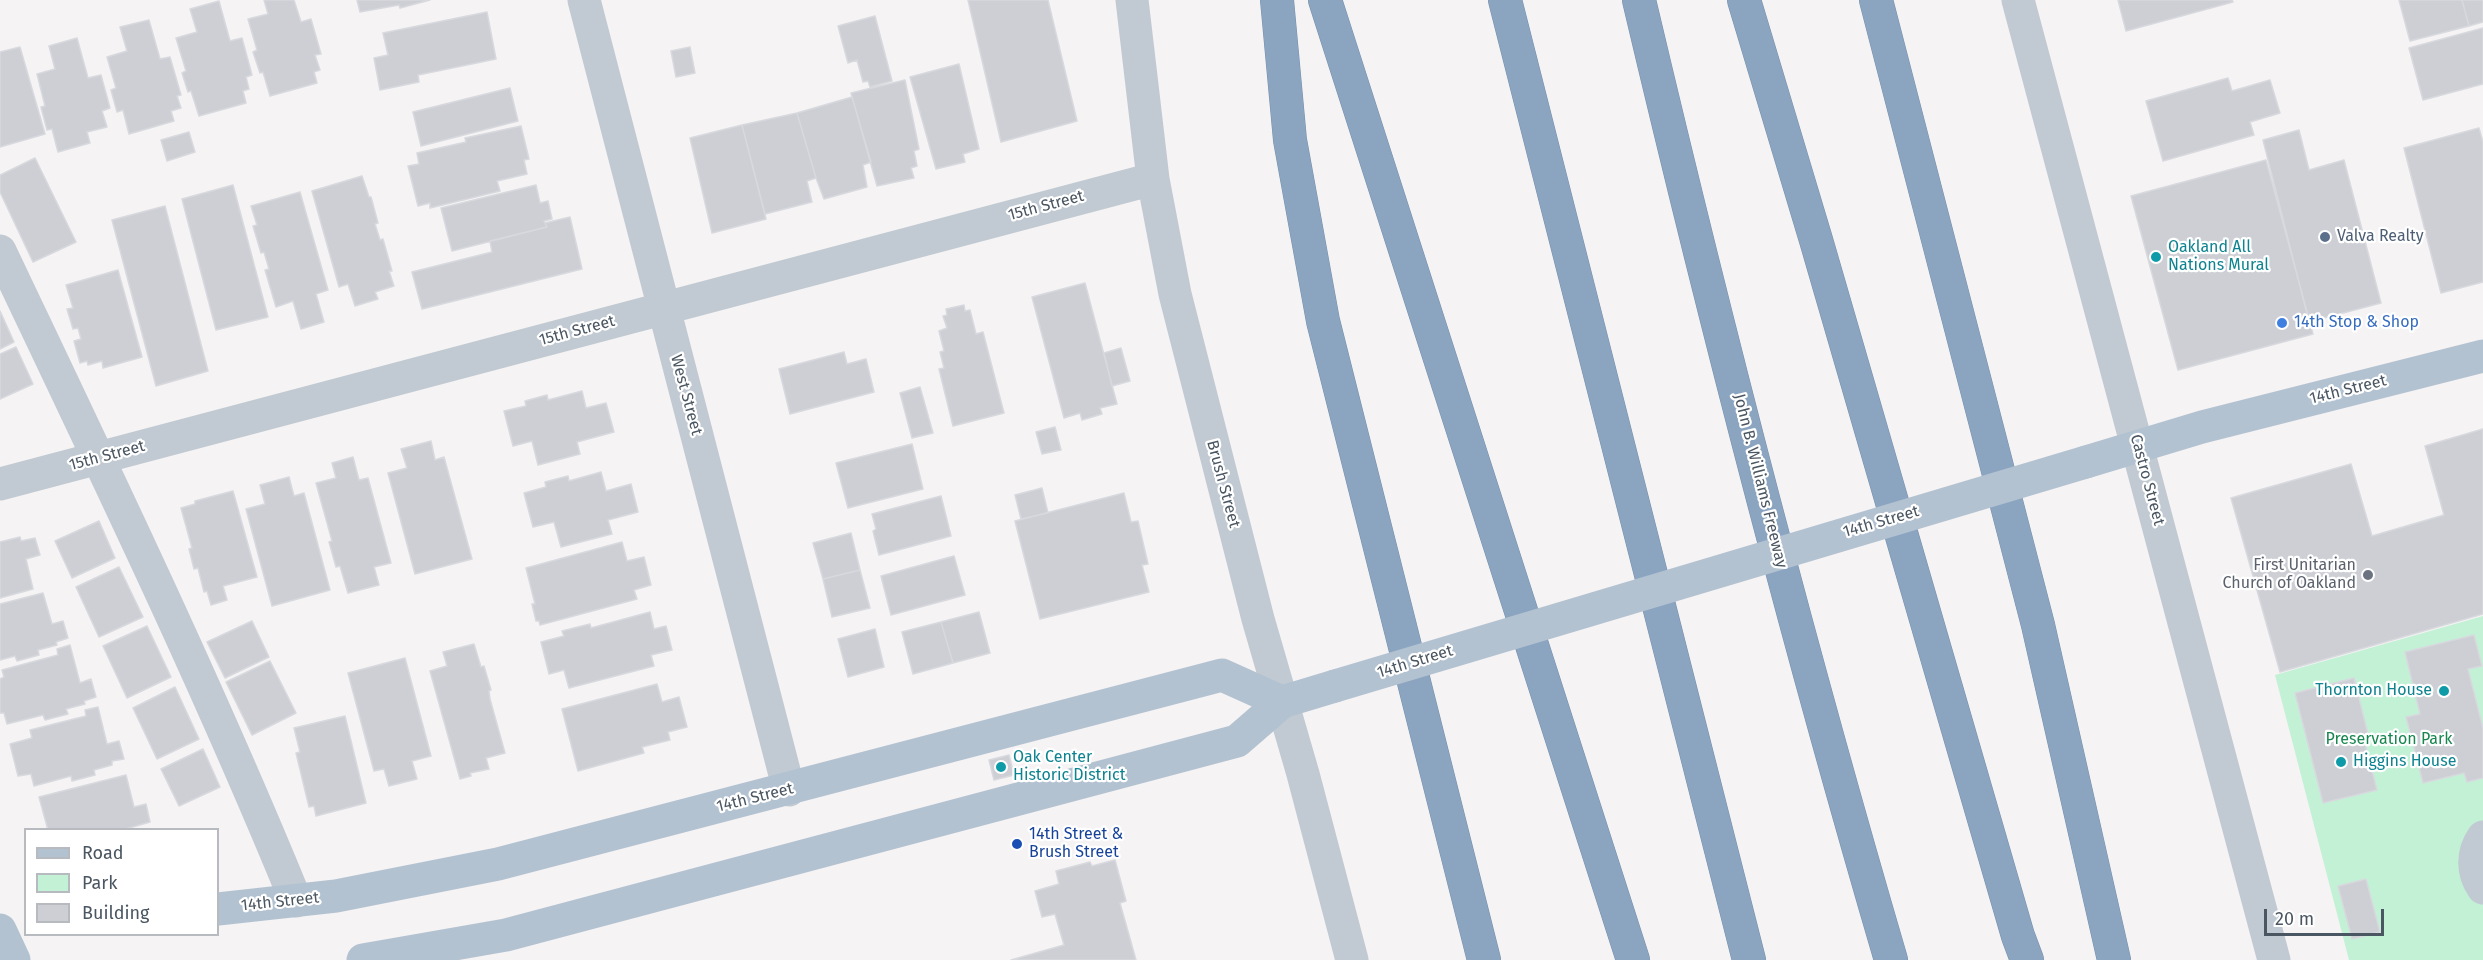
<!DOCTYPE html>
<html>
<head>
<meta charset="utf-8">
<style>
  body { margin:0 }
  #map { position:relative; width:2483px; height:960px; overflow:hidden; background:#f5f3f3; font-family:"Fira Sans",sans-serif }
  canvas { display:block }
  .legend { position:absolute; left:24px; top:828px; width:195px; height:108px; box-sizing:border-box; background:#fff; border:2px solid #b7bbc0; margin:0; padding:8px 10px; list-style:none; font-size:18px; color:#4a5661 }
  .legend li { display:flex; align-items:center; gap:12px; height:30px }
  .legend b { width:30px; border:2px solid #b7bbc0 }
  .scale { position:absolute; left:2264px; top:909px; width:120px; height:27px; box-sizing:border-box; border:3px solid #4a5661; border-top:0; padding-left:8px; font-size:18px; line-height:21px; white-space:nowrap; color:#4a5661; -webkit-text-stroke:4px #fff; paint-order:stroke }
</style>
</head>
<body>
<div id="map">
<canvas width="2483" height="960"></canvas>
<ul class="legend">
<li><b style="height:8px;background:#b3c2d1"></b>Road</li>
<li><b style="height:16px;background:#c3f1d5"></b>Park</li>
<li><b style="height:16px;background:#cdcfd5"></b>Building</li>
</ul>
<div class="scale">20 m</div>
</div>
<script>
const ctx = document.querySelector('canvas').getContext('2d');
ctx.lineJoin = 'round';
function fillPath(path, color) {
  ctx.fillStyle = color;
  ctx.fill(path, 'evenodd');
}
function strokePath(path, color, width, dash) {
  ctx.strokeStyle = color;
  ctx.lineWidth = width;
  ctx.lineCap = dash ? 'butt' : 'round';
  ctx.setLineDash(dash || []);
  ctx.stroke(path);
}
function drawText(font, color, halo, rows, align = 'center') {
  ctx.font = font + ' "Fira Sans",sans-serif';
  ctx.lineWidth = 4.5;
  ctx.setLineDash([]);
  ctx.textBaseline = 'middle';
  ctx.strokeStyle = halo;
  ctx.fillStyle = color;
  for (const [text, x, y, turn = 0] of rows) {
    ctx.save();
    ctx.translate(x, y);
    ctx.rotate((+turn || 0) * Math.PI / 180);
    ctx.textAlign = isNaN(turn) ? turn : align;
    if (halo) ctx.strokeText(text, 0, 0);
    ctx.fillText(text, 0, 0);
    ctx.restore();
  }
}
const green = new Path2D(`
  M 2483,616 L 2483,960 L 2349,960 L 2275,675 Z`);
const building = new Path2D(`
  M 264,0 L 294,0 L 301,22 L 311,19 L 321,54 L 315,55 L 320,70 L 314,72 L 317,83 L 270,96 L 263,72 L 260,73 L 253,52 L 257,50 L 248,19 L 268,14 Z
  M 357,0 L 430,0 L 400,8 L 399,5 L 360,12 Z
  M 968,0 L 1048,0 L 1077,121 L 1001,142 Z
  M 2118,0 L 2232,0 L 2233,2 L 2126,31 Z
  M 2399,0 L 2462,0 L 2469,26 L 2410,41 Z
  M 2462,0 L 2483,0 L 2483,22 L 2469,26 Z
  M 219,1 L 230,41 L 242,38 L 252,75 L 246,77 L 249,89 L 243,91 L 246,103 L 199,116 L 191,91 L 188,92 L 182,73 L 186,71 L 176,38 L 197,32 L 190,9 Z
  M 487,12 L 496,59 L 418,75 L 419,82 L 380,90 L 374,58 L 388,55 L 383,33 Z
  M 875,16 L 892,81 L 870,87 L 868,81 L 863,82 L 857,60 L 848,63 L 838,26 Z
  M 149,20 L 160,59 L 170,57 L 181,95 L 177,96 L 181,108 L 171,111 L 174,121 L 129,134 L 123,110 L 117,112 L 111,90 L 116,88 L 107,57 L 127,51 L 120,27 Z
  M 2483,28 L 2483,84 L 2423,100 L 2409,48 Z
  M 77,38 L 88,78 L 101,75 L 110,108 L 102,111 L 107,127 L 87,132 L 90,143 L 58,152 L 52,129 L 47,130 L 41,107 L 45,106 L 37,74 L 55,69 L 49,46 Z
  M 20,47 L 45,134 L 0,147 L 0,52 Z
  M 690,47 L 695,73 L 676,77 L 671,51 Z
  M 959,64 L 979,149 L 963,154 L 965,162 L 936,169 L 910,77 Z
  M 2228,78 L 2232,91 L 2270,80 L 2280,113 L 2250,122 L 2254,135 L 2163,161 L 2146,101 Z
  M 905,80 L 919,149 L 914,151 L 917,166 L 911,168 L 914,178 L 877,186 L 851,93 Z
  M 510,88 L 518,121 L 421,146 L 413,112 Z
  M 852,97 L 871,162 L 863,165 L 867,187 L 824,199 L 816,178 L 797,113 Z
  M 797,113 L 816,178 L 807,181 L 812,202 L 765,214 L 742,125 Z
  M 742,125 L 766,219 L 712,233 L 690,138 Z
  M 521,126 L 529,159 L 524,160 L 527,174 L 497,181 L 500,191 L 430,208 L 430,203 L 418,206 L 408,166 L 419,164 L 417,153 L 466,142 L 465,138 Z
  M 2479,128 L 2483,142 L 2483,282 L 2441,293 L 2404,148 Z
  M 2299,130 L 2309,170 L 2344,160 L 2381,303 L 2309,322 L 2263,140 Z
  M 189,132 L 195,152 L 167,161 L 161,140 Z
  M 35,158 L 76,242 L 33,262 L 0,192 L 0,175 Z
  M 2266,160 L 2313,334 L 2178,370 L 2131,196 Z
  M 362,176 L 369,197 L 371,197 L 378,223 L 375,224 L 380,240 L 383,239 L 392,271 L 389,271 L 394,286 L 375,292 L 378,299 L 355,306 L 348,284 L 339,287 L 312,191 Z
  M 233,185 L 268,317 L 216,330 L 182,199 Z
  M 536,185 L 540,203 L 548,201 L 552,219 L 544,221 L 547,227 L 452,251 L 441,208 Z
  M 300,192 L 328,290 L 316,294 L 324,322 L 301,329 L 293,301 L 276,307 L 265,270 L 269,269 L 264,252 L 261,253 L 253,226 L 257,225 L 251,206 Z
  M 165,206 L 208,371 L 156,386 L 112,220 Z
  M 570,217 L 582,269 L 422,309 L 412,272 L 492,252 L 490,241 L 547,227 L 545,223 Z
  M 118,270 L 142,357 L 103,368 L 102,361 L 88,365 L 87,361 L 80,363 L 74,341 L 81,339 L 78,328 L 73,329 L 67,309 L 73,308 L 66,285 Z
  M 1085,283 L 1117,404 L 1100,408 L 1102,414 L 1082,420 L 1080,413 L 1064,418 L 1032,297 Z
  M 964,305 L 965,311 L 970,310 L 976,334 L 983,332 L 1004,413 L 953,426 L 939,369 L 944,368 L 940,352 L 944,351 L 939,331 L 947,328 L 943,316 L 947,315 L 946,309 Z
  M 0,311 L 14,342 L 0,349 Z
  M 16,347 L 33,384 L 0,399 L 0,354 Z
  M 1121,348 L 1130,381 L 1112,386 L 1104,353 Z
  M 844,352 L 847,364 L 866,359 L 874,392 L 790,414 L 779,369 Z
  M 920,387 L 933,433 L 912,438 L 900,393 Z
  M 582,391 L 586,408 L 606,403 L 614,432 L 577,442 L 580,454 L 538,465 L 532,441 L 513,446 L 504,411 L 526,406 L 525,401 L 547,395 L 548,400 Z
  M 1055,427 L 1061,450 L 1042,454 L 1036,432 Z
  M 2483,429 L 2483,614 L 2280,672 L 2231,498 L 2351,464 L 2372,536 L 2444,515 L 2425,446 Z
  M 431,441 L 435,460 L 444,457 L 472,559 L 415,574 L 388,473 L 407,468 L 401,449 Z
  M 912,444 L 923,489 L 848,508 L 836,463 Z
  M 353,457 L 359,480 L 368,478 L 391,563 L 374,567 L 379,585 L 348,593 L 340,566 L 336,567 L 329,542 L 332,541 L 316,483 L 336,478 L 332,463 Z
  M 601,472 L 606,491 L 631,484 L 638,512 L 608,520 L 612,534 L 561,547 L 554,522 L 533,527 L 524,493 L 546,487 L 545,482 L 568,476 L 569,481 Z
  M 289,477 L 294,496 L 304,493 L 330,590 L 272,606 L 246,509 L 265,504 L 260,485 Z
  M 1042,488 L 1048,513 L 1021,519 L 1015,495 Z
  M 233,491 L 257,577 L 223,586 L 227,600 L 211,605 L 207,591 L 204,592 L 198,568 L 194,569 L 189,549 L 192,548 L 181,508 L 195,504 L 195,501 Z
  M 1124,493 L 1131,522 L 1138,521 L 1148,564 L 1142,565 L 1149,592 L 1040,619 L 1015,521 Z
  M 941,496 L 951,536 L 879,555 L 873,531 L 876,529 L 872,514 Z
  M 99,521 L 115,558 L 72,578 L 55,541 Z
  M 851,533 L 860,570 L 823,579 L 813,543 Z
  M 20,537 L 21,541 L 35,538 L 40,555 L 26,559 L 33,589 L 0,598 L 0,542 Z
  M 622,542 L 627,561 L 644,557 L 651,585 L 634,590 L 637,599 L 540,625 L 539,621 L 536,621 L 532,604 L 535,604 L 526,568 Z
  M 954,556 L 965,595 L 891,615 L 881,576 Z
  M 119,567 L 143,617 L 99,637 L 76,587 Z
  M 860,570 L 870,608 L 832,617 L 823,579 Z
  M 43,593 L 52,624 L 63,621 L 68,638 L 56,642 L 57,645 L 38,650 L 39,655 L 17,661 L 15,656 L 0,660 L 0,604 Z
  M 650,612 L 654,629 L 666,626 L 672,650 L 651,655 L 654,666 L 569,688 L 564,670 L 549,674 L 541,642 L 564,636 L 562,631 L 590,624 L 591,628 Z
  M 979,612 L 990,653 L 953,663 L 941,622 Z
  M 252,621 L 269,657 L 225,678 L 207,642 Z
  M 941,622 L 953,663 L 913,674 L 902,632 Z
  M 147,626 L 171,677 L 127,698 L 103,646 Z
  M 875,629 L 884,667 L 848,677 L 838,639 Z
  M 2474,635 L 2482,666 L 2468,669 L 2483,728 L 2483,778 L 2467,782 L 2464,773 L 2423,783 L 2406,717 L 2420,714 L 2405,652 Z
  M 474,644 L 481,667 L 484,666 L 491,690 L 489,691 L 490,699 L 505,753 L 486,758 L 489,769 L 470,773 L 471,776 L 460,779 L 430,671 L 447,666 L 443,652 Z
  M 70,645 L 80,683 L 91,679 L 96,697 L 84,701 L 85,704 L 66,709 L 68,714 L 45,720 L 43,715 L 7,724 L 4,713 L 0,713 L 0,679 L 4,677 L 2,670 L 58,655 L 57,649 Z
  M 405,658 L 431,756 L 412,761 L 417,779 L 389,786 L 384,769 L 374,771 L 348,673 Z
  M 270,661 L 296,713 L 252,735 L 226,682 Z
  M 2354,678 L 2368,734 L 2363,735 L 2377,790 L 2323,803 L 2295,693 Z
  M 657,684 L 662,702 L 679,697 L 687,727 L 668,732 L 670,740 L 642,747 L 644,753 L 578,771 L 562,709 Z
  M 175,687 L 199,739 L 157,759 L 133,708 Z
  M 98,707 L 107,744 L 119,741 L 124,759 L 112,761 L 112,765 L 94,770 L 95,775 L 72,781 L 71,776 L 34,786 L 31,774 L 18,776 L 10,744 L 32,738 L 30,730 L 86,716 L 85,710 Z
  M 345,716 L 366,803 L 316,816 L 314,806 L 309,807 L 296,753 L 300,752 L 294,728 Z
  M 203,749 L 220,787 L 179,806 L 161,769 Z
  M 1009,755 L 1014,775 L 994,780 L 989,760 Z
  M 126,775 L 134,807 L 146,804 L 150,822 L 122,830 L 48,830 L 39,797 Z
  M 1115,860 L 1126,901 L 1120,903 L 1136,960 L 1011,960 L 1064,945 L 1055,914 L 1042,917 L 1035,891 L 1059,884 L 1056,871 L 1090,862 L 1092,866 Z
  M 2366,879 L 2380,932 L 2352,939 L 2338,886 Z`);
const minor = new Path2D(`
  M 584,0 L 789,790
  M 1132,0 L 1153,179 L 1175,294 L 1258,619 L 1303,774 L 1352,960
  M 2018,0 L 2274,960
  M 0,251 C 102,466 206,681 296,901
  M 0,484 L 1153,179
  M 2483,837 C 2472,853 2472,872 2483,888`);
const major = new Path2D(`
  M 2086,462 L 2202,427 L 2483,356
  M 218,909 L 336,896 L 498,864 L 1222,675 L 1282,702
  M 0,930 L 14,960
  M 363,960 L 506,935 L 1237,741 L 1282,702 L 1335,686`);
const highway = new Path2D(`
  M 1277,0 L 1290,140 L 1323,321 L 1484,960
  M 1325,0 L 1633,960
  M 1505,0 L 1749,960
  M 1639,0 C 1715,322 1798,643 1891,960
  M 1744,0 L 1816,240 L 2018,936 L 2027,960
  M 1876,0 L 2038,625 L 2114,960`);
const majorBridge = new Path2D(`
  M 1335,686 L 2086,462`);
const markers = [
  [2325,237,6,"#5c6f8a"],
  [2156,257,6,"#0f9aa8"],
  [2282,323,6,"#3f7fe0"],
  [2368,575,6,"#6b7280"],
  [2444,691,6,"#0f9aa8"],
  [2341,762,6,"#0f9aa8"],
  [1001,767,6,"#0f9aa8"],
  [1017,844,6,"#1a4fb4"]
];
const streetNames = [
  ["15th Street",1046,206,-15],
  ["15th Street",577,331,-15],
  ["14th Street",2348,390,-14],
  ["West Street",686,395,75],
  ["15th Street",107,456,-15],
  ["Castro Street",2147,480,75],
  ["John B. Williams Freeway",1760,481,76],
  ["Brush Street",1223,484,75],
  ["14th Street",1881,522,-16],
  ["14th Street",1415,662,-17],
  ["14th Street",755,798,-14],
  ["14th Street",280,902,-6]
];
const serviceNames = [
  ["Valva Realty",2337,237]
];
const cultureNames = [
  ["Oakland All",2168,248],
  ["Nations Mural",2168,266],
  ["Thornton House",2432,691,"right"],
  ["Oak Center",1013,758],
  ["Historic District",1013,776],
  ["Higgins House",2353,762]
];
const shopNames = [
  ["14th Stop & Shop",2294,323]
];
const worshipNames = [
  ["First Unitarian",2356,566],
  ["Church of Oakland",2356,584]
];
const parkNames = [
  ["Preservation Park",2389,740]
];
const transitNames = [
  ["14th Street &",1029,835],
  ["Brush Street",1029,853]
];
fillPath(green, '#c3f1d5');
fillPath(building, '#cdcfd5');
strokePath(building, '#d7d9de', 1.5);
strokePath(highway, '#7690ad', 34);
strokePath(minor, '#c1cad2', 33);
strokePath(major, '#b3c2d1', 33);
strokePath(highway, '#8ba5c1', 33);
strokePath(majorBridge, '#b3c2d1', 33);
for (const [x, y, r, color] of markers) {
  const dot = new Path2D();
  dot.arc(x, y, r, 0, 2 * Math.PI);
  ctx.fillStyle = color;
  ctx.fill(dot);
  strokePath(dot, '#fff', 2);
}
drawText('16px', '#4a5661', '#fff', streetNames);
drawText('16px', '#4e5e75', '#fff', serviceNames, 'left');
drawText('16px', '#0d838f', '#fff', cultureNames, 'left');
drawText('16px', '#366cbe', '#fff', shopNames, 'left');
drawText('16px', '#5b616d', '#fff', worshipNames, 'right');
drawText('16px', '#17864f', '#fff', parkNames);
drawText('16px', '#164399', '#fff', transitNames, 'left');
</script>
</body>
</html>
